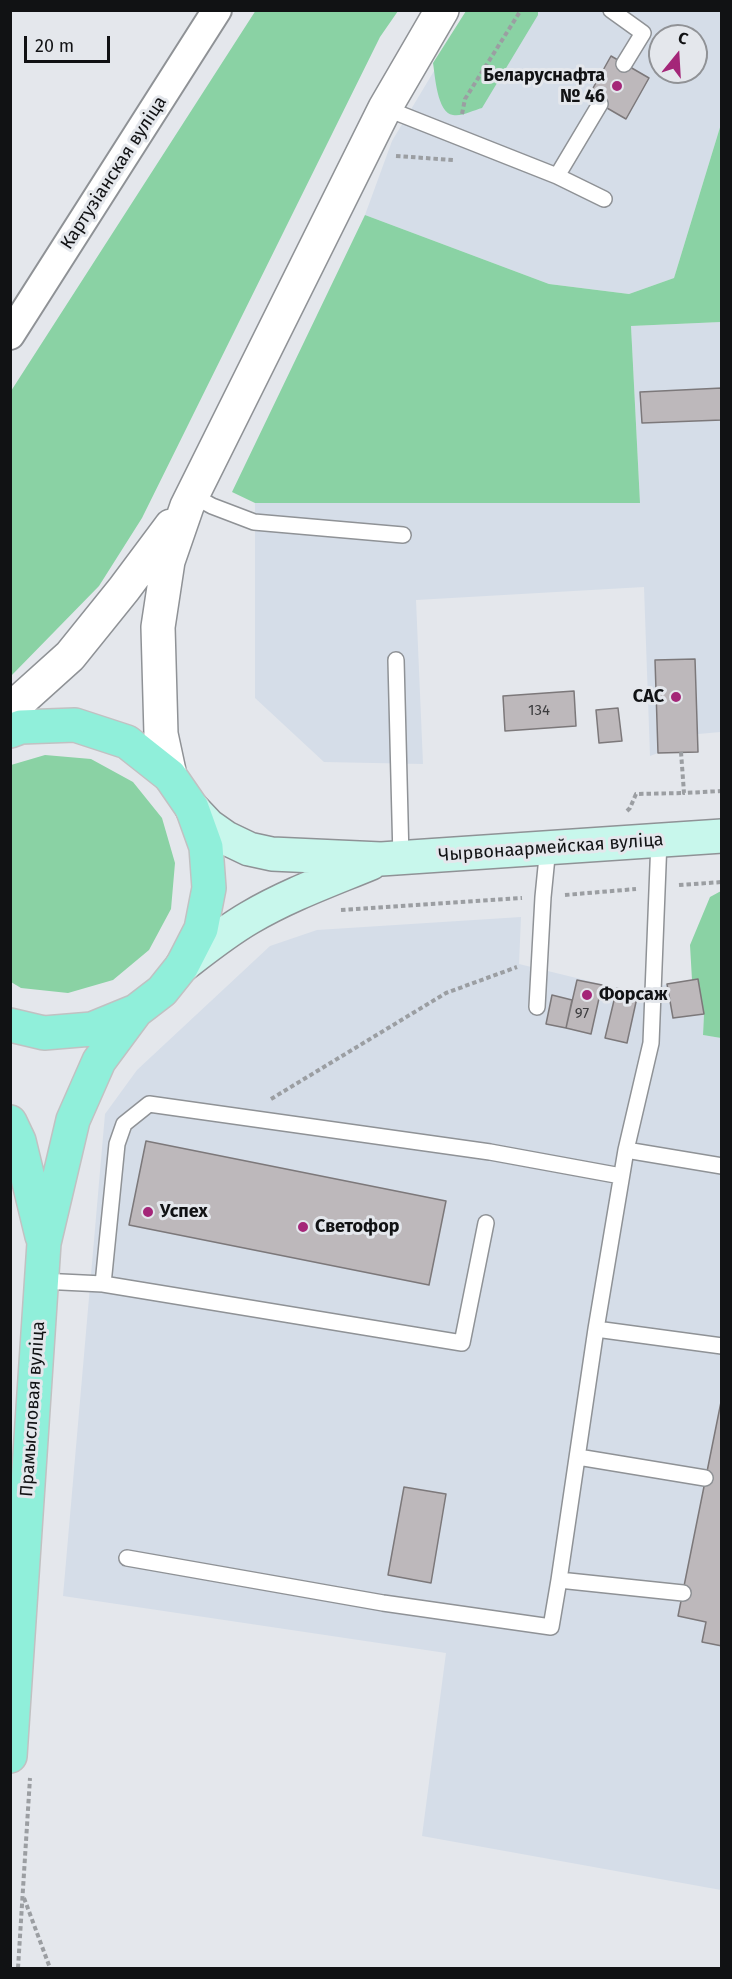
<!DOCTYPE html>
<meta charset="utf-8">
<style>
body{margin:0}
#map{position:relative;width:732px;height:1979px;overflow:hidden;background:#e4e7ec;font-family:"Fira Sans",sans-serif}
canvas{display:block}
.frame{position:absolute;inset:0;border:12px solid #111214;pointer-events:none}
.north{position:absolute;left:648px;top:24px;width:60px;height:60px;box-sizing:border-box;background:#e4e7ec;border:2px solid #909296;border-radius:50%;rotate:18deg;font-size:16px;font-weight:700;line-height:24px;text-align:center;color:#111214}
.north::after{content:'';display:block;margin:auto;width:21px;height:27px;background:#a42678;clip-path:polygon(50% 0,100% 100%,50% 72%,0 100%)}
.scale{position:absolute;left:24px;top:36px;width:86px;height:27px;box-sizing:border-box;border:3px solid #111214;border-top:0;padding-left:8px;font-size:18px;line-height:21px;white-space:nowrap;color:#111214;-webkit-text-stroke:4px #e4e7ec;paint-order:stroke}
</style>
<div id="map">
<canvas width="732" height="1979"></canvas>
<div class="frame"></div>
<div class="north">С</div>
<div class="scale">20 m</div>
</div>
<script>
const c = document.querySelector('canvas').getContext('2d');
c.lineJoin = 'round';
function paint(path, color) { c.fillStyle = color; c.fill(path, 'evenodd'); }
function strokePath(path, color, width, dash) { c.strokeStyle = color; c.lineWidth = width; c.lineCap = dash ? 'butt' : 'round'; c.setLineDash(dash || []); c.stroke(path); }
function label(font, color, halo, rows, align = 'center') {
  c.font = font + ' "Fira Sans",sans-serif'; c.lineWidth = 6; c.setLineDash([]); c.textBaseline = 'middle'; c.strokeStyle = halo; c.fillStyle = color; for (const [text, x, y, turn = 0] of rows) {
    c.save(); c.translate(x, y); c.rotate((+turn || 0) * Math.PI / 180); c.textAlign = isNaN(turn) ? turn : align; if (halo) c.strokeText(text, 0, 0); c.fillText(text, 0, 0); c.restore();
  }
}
paint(new Path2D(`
 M470 11H721V124L674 278 629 294 549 284 365 215 392 141ZM660 36H696V72H660Z
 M721 322V732L698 734V752L658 753 650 756 644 587 416 600 423 764 324 762 255 698V503H640L631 326Z
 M521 917 519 964 638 993 667 984 673 1018 704 1014 703 1035 722 1038 721 1890 422 1836 446 1653 63 1596 105 1114 137 1070 270 946 317 930Z`), '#d5dde8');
paint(new Path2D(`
 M256 10 398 11 380 37 142 518 99 586 11 676V391Z
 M466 11H538V15L482 108C474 110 461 117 453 115 437 113 435 75 433 63Z
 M721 124V322L631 326 640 503H255L232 492 365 215 549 284 629 294 674 278Z
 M45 755 91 759 133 782 162 818 175 863 171 909 149 950 113 980 68 993 21 988 11 982V765Z
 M721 891V1038L703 1035 704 1014 692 980 690 945 710 897Z`), '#8ad2a4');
const building = new Path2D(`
 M611 56 649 78 626 119 588 97Z
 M722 388V420L642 423 640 392Z
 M695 659 698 752 658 753 655 660Z
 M574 691 576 726 505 731 503 696Z
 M618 708 622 741 599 743 596 710Z
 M698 979 704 1014 673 1018 667 984Z
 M577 980 602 985 591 1034 566 1028Z
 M617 988 638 993 627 1043 605 1038Z
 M552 995 572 1000 566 1028 546 1024Z
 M146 1141 446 1201 429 1285 129 1225Z
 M722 1397V1646L702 1642 706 1622 678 1616Z
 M404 1487 446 1494 431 1583 388 1575Z`);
paint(building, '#bdb8bb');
strokePath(building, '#7c787a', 1.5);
const service = new Path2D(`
 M611 10 643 33 624 64
 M385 108 557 176 600 104
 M557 176 604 199
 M192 495 212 506 254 522 403 535
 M396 660 401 858
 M659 840 651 1043 626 1150 596 1329 559 1580 683 1593
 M537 1007 543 897 548 847
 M626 1150 722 1166
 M41 1281 103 1284 462 1343 486 1223
 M103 1284 117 1144 124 1124 149 1104 490 1152 621 1176
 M596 1329 722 1346
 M578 1457 705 1478
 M127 1558 383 1603 551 1627 559 1580`);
const minor = new Path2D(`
 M10 335 217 10`);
const tertiary = new Path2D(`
 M10 710 70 656 124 589 171 526
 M170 776 161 734 158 627 168 561 187 506 385 108 442 10`);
const secondary = new Path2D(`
 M192 808 209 826 226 838 249 849 272 854 381 859 722 836
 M182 966C204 949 225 932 249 918 288 895 330 880 371 863`);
const primary = new Path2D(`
 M10 731 21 727 75 725 127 742 170 776 192 808 206 847 209 888 201 929 182 966 162 991 136 1011 92 1029 44 1033 10 1025
 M10 1122 19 1141 42 1236
 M10 1756 44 1243 73 1120 99 1061 136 1011`);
strokePath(service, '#8f9296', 18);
strokePath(minor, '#8f9296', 32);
strokePath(tertiary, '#8f9296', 36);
strokePath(secondary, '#8f9296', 36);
strokePath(primary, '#c1c1c2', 36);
strokePath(new Path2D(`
 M462 114 465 99 521 10
 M396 156 453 160
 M681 752 684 793 722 791
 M627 811 630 808 636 794 684 793
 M679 885 722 882
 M565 895 636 889
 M341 910 522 898
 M271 1099 446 993 517 967
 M24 1898 50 1968
 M18 1968 30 1778`), '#9b9ea2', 4, [4.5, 3]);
strokePath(service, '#fff', 15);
strokePath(minor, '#fff', 28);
strokePath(tertiary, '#fff', 33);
strokePath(secondary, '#c8f7ec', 33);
strokePath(primary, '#90efda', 33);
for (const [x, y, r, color] of [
 [617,86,6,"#a42678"],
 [676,697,6,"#a42678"],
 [587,995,6,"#a42678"],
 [148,1212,6,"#a42678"],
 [303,1227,6,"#a42678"]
]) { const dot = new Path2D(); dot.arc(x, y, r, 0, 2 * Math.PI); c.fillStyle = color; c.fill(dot); strokePath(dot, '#e4e7ec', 2); }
label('15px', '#3c3c3e', null, [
 ["134",539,711],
 ["97",582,1014]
]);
label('bold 18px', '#111214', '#e4e7ec', [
 ["Беларуснафта",605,76,"right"],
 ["№ 46",605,97,"right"],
 ["САС",664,697,"right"],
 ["Форсаж",599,995],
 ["Успех",160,1212],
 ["Светофор",315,1227]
], 'left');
label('18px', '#111214', '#e4e7ec', [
 ["Картузіанская вуліца",114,173,-57],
 ["Чырвонаармейская вуліца",551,848,-4],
 ["Прамысловая вуліца",33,1409,-86]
]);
</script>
